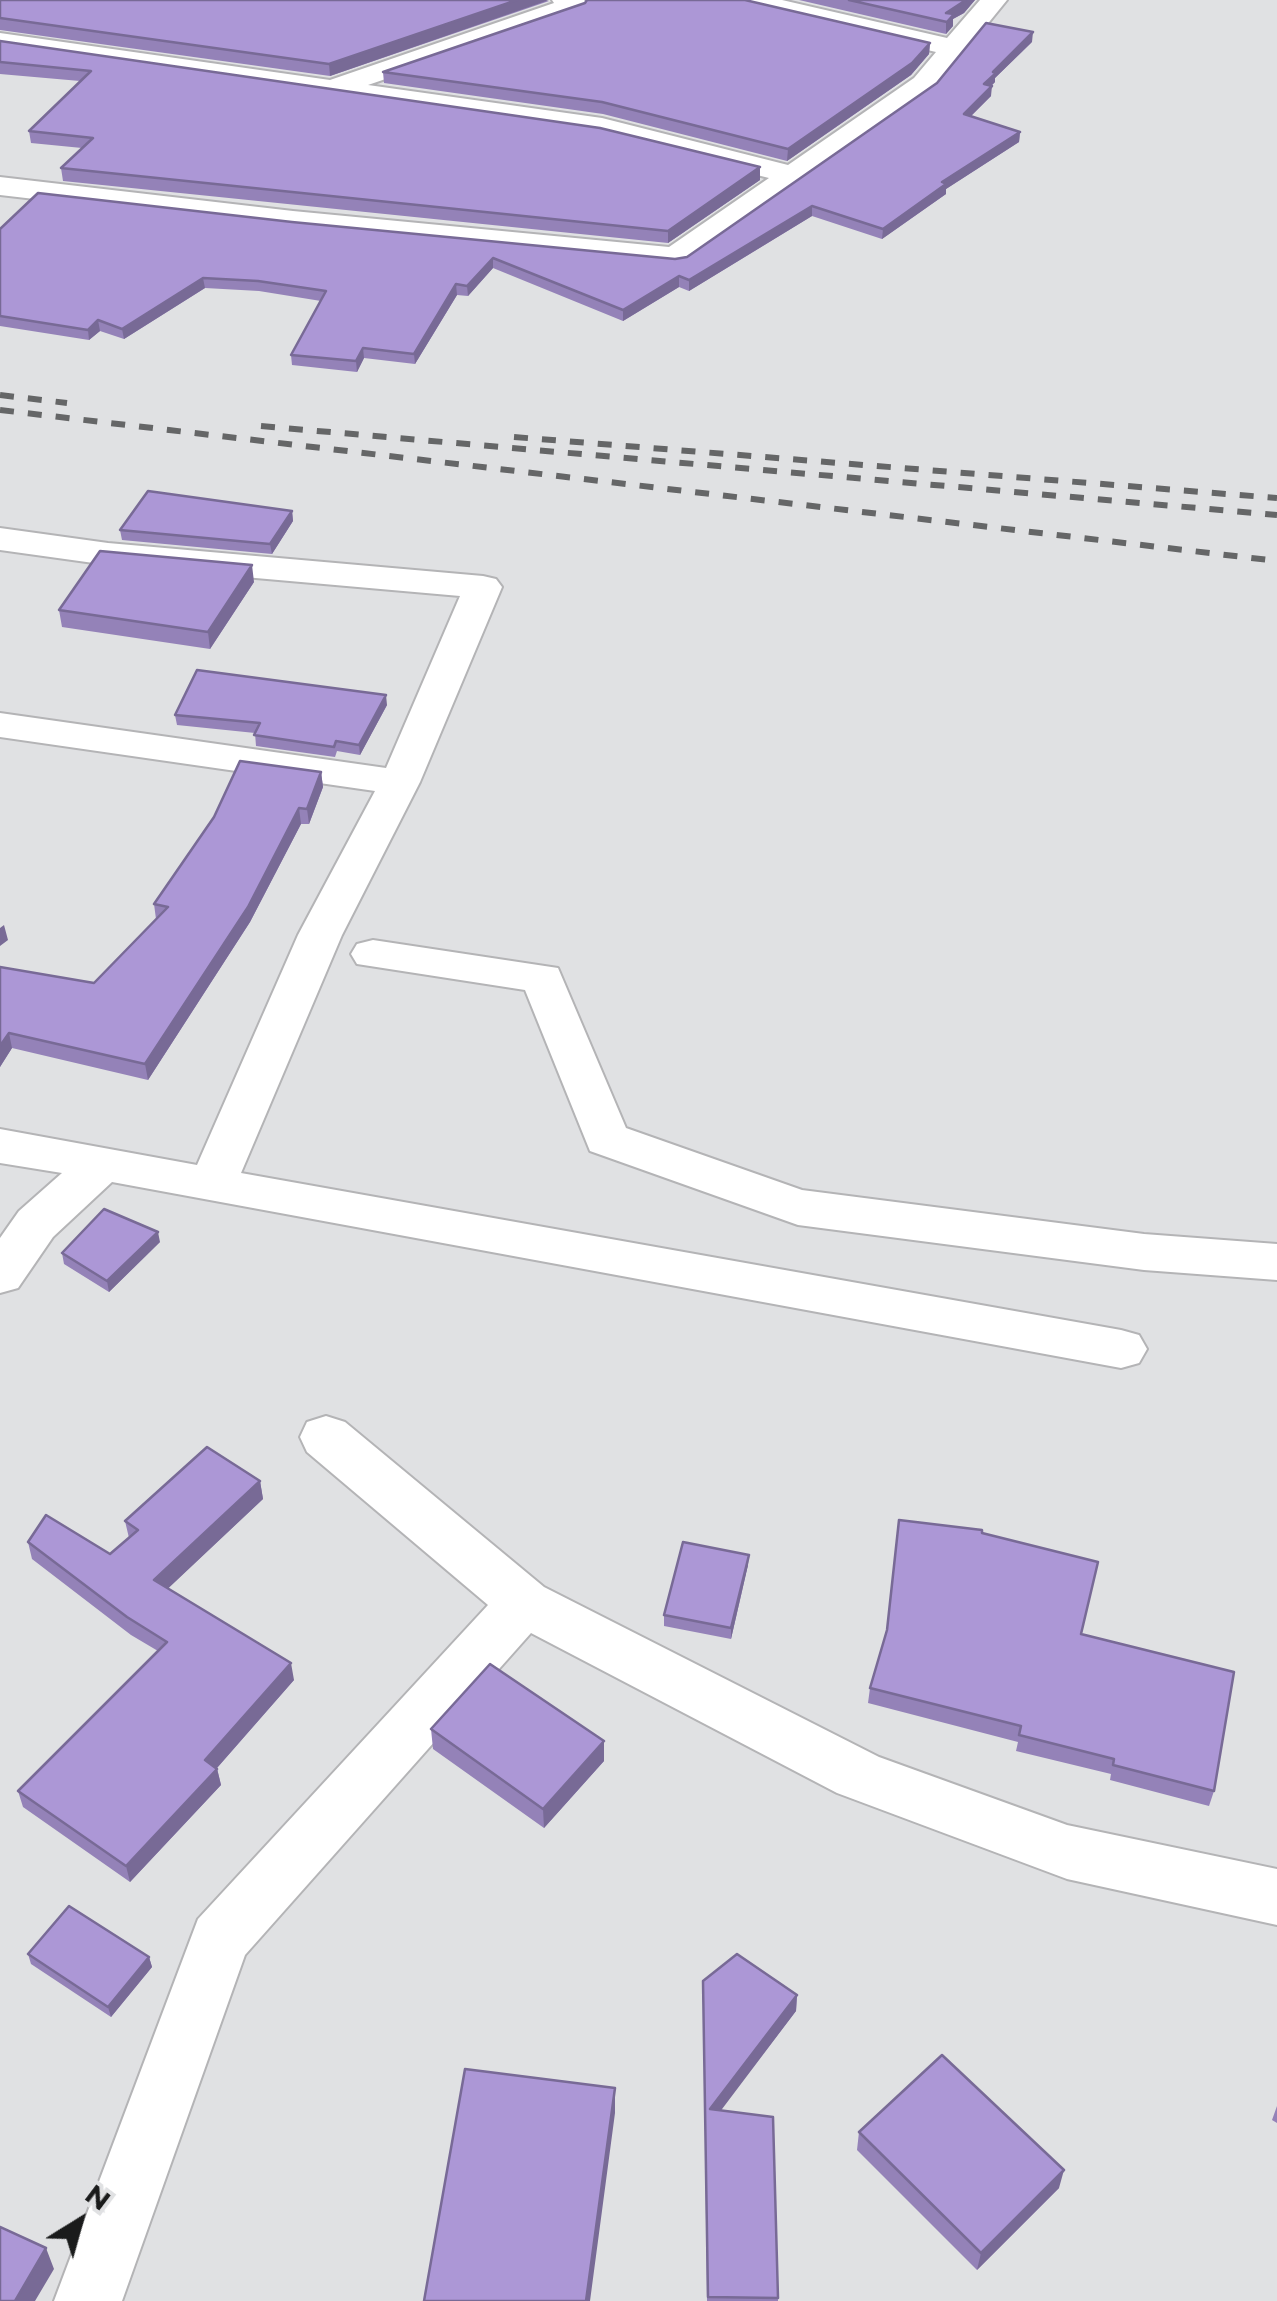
<!DOCTYPE html>
<style>
body{margin:0}
#map{position:relative;width:1277px;height:2301px;overflow:hidden;background:#e0e1e3;font-family:Montserrat,sans-serif}
canvas{display:block}
.north{position:absolute;left:30px;top:2171px;width:100px;height:100px;-webkit-text-stroke:8px #e0e1e3;paint-order:stroke;rotate:37deg;font-size:28px;font-weight:700;line-height:40px;text-align:center;color:#1a1b1b}
.north::after{content:'';display:block;margin:auto;width:35px;height:45px;background:#1a1b1b;clip-path:polygon(50% 0,100% 100%,50% 72%,0 100%)}
</style>
<div id="map">
<canvas width="1277" height="2301"></canvas>
<div class="north">N</div>
</div>
<script>
const c = document.querySelector('canvas').getContext('2d');
c.lineJoin = 'round';
function strokePath(path, color, width, dash) { c.strokeStyle = color; c.lineWidth = width; c.lineCap = dash ? 'butt' : 'round'; c.setLineDash(dash || []); c.stroke(path); }
function paint(path, color) { c.fillStyle = color; c.fill(path, 'evenodd'); }
const street = new Path2D(`
 M552 0H584L588 5 584 11 368 85 602 118 788 165 914 78 936 52 737 6 734 0H782L947 38 980 0H1007L934 90 686 264 675 266 293 229 0 195V177L293 211 669 247 769 178 601 136 0 49V33L330 80 554 3Z
 M0 528 108 543 483 576 496 579 502 587 420 782 342 935 241 1173 1121 1330 1139 1335 1147 1349 1139 1363 1121 1368 112 1182 53 1237 18 1288 0 1293V1238L19 1211 62 1173 0 1163V1129L197 1165 298 935 375 791 0 737V713L386 768 460 596 108 565 0 550Z
 M373 940 558 968 626 1128 802 1190 1144 1234 1277 1244V1280L1144 1270 798 1225 590 1151 525 990 357 964 351 954 357 944Z
 M326 1416 345 1422 544 1587 879 1757 1067 1825 1277 1869V1925L1067 1879 837 1793 531 1633 245 1955 122 2301H54L198 1919 488 1605 307 1452 300 1437 307 1422Z`);
strokePath(street, '#b4b4b6', 4);
paint(street, '#fff');
strokePath(new Path2D(`
 M0 395 67 403
 M0 410 1277 561
 M261 426 1277 515
 M514 437 1277 498`), '#656667', 6, [14, 14]);
paint(new Path2D(`
 M0 0 549 1 330 76 0 30Z
 M799 0H975L964 13 953 19V26L946 34Z
 M585 3 930 43 929 54 911 75 787 161 603 114 384 83 383 72Z
 M0 41 760 180 668 243 63 181 61 168 82 148 31 143 29 131 80 81 0 74Z
 M1032 42 995 78V82L991 86V96L971 116 1020 132 1019 142 946 189V194L882 239 812 216 689 291 679 287 623 321 493 268 468 296 457 295 415 364 364 358 357 372 292 365 291 355 321 301 259 291 205 288 124 339 100 331 89 340 0 326V229L292 222 675 259 687 257Z
 M292 511 293 521 272 554 122 540 120 530Z
 M254 582 210 649 62 627 59 610Z
 M387 705 360 755 337 751 335 757 256 746 255 733 177 725 175 715Z
 M321 772 323 787 309 824H301L250 922 148 1080 12 1048 0 1067V967L94 983 156 919 154 904Z
 M160 1242 109 1292 64 1264 62 1253Z
 M260 1481 263 1499 168 1588 294 1680 217 1768 221 1785 130 1882 23 1807 18 1791 158 1651 131 1635 32 1559 28 1542 110 1554 129 1538 125 1521Z
 M982 1533 1081 1634 1214 1791 1209 1806 1110 1780 1111 1774 1016 1751 1018 1742 868 1703 870 1688Z
 M748 1565 731 1639 664 1626V1615Z
 M431 1729 604 1741V1761L544 1828 433 1749Z
 M28 1954 149 1957 152 1967 111 2017 31 1964Z
 M703 1981 797 1995 796 2011 720 2110 773 2117 778 2301H707Z
 M1277 2106V2123L1272 2120Z
 M859 2132 1059 2188 977 2270 857 2150Z`), '#9482b8');
paint(new Path2D(`
 M517 0H549L330 76 329 64Z
 M966 0H975L964 13 953 19V26L946 34V13Z
 M1033 32 1032 42 995 78V82L983 94 984 84 993 72Z
 M930 43 929 54 911 75 787 161 788 149Z
 M992 86 991 96 963 124 964 114Z
 M1020 132 1019 142 946 189V194L882 239 883 229 942 182Z
 M760 167V180L668 243V231Z
 M812 206V216L689 291V280Z
 M493 258V268L468 296 467 286Z
 M679 276V287L623 321V310Z
 M203 278 205 288 124 339 122 329Z
 M456 284 457 295 415 364 414 354Z
 M98 320 100 331 89 340 88 330Z
 M363 348 364 358 357 372 356 361Z
 M292 511 293 521 272 554 270 544Z
 M252 565 254 582 210 649 208 632Z
 M386 695 387 705 360 755 359 745Z
 M321 772 323 787 309 824 307 809Z
 M299 808 301 824 250 922 148 1080 145 1064Z
 M4 925 8 940 0 946V928Z
 M9 1033 12 1048 0 1067V1046Z
 M158 1232 160 1242 109 1292 107 1281Z
 M260 1481 263 1499 158 1598 154 1580Z
 M749 1555 748 1565 731 1639V1628Z
 M291 1663 294 1680 209 1777 205 1760Z
 M604 1741V1761L544 1828 543 1809Z
 M217 1769 221 1785 130 1882 126 1866Z
 M149 1957 152 1967 111 2017 108 2007Z
 M797 1995 796 2011 710 2125V2109Z
 M615 2088V2113L590 2301H586Z
 M1064 2170 1059 2188 977 2270 981 2253Z
 M46 2248 54 2269 35 2301H15Z`), '#786a96');
const building = new Path2D(`
 M0 0H517L329 64 0 18Z
 M587 0H745L930 43 912 63 788 149 602 102 383 72 585 3Z
 M849 0H966L946 13 954 14 947 22Z
 M986 23 1033 32 993 72 996 73 984 84 992 86 964 114 1020 132 942 182 946 184 883 229 812 206 689 280 679 276 623 310 493 258 467 286 456 284 414 354 363 348 356 361 291 355 326 291 258 281 203 278 122 329 98 320 88 330 0 316V229L38 193 292 222 675 259 687 257 937 83Z
 M0 41 600 128 760 167 668 231 61 168 93 138 29 131 91 71 0 62Z
 M148 491 292 511 270 544 120 530Z
 M100 551 252 565 208 632 59 610Z
 M197 670 386 695 359 745 336 741 334 747 254 735 260 723 175 715Z
 M240 761 321 772 307 809 299 808 248 907 145 1064 9 1033 0 1046V967L94 983 168 907 154 904 214 817Z
 M104 1209 158 1232 107 1281 62 1253Z
 M207 1447 260 1481 154 1580 291 1663 205 1760 217 1769 126 1866 18 1791 167 1642 127 1617 28 1542 46 1515 110 1554 138 1530 125 1521Z
 M899 1520 982 1530V1533L1098 1562 1081 1634 1234 1672 1214 1791 1113 1765 1114 1759 1019 1735 1021 1726 870 1688 887 1630Z
 M683 1542 749 1555 731 1628 664 1615Z
 M490 1664 604 1741 543 1809 431 1729Z
 M69 1906 149 1957 108 2007 28 1954Z
 M737 1954 797 1995 710 2109 773 2117 778 2298 708 2297 703 1981Z
 M942 2055 1064 2170 981 2253 859 2132Z
 M465 2069 615 2088 586 2301H424Z
 M0 2227 46 2248 15 2301H0Z`);
paint(building, '#ac97d6');
strokePath(building, '#786a96', 2.5);
</script>
